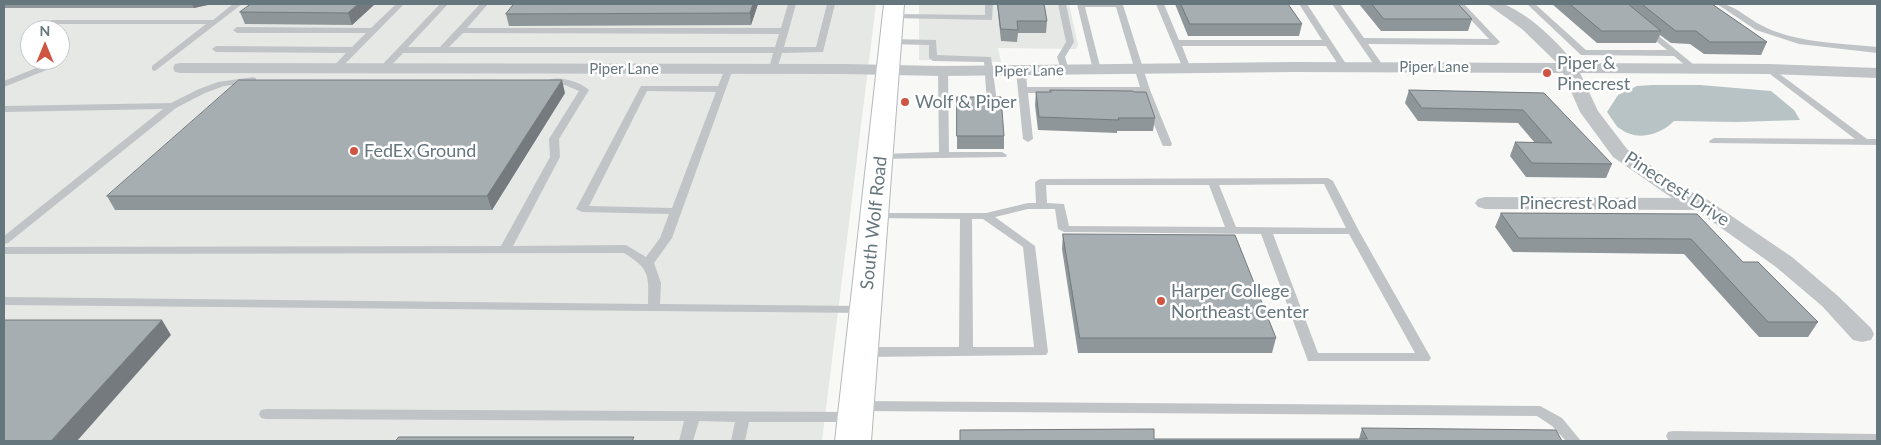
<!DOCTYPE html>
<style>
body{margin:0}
#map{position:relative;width:1881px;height:445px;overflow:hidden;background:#f8f8f6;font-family:Lato,sans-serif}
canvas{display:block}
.frame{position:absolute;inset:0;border:5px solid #66767d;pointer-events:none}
.north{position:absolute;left:20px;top:20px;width:50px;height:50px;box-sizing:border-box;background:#fff;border:1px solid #c2c8cb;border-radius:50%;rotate:0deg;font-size:14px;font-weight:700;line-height:20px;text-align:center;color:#66767d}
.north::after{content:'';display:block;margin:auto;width:18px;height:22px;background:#ce5541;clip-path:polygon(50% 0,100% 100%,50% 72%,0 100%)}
</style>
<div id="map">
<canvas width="1881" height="445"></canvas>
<div class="frame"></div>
<div class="north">N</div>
</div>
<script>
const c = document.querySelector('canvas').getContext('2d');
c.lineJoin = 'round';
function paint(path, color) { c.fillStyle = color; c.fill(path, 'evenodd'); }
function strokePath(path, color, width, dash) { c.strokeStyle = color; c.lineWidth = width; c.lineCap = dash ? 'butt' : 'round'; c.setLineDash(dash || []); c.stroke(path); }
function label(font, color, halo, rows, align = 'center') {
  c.font = font + ' Lato,sans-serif'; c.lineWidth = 5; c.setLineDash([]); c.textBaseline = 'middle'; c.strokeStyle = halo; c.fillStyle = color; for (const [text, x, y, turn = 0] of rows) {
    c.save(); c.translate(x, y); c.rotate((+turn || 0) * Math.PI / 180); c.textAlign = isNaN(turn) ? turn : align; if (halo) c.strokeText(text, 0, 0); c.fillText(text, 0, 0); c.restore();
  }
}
paint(new Path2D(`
 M4 4H876L822 441H4ZM30 30H60V60H30Z
 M919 4H1069L1078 45 1076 49 998 48 1001 62 919 60Z`), '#e6e8e6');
paint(new Path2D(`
 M1652 85H1700L1771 91 1794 110 1800 120 1737 122 1674 121C1660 135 1637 142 1619 128 1615 125 1611 117 1607 112L1618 95 1637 86Z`), '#b7c3c5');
const secondary = new Path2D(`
 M884 4H904L871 441H835Z`);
strokePath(secondary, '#b3b8bb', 2);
paint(new Path2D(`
 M233 4H242L155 71 152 70V66L206 24H52L48 22 52 20H213Z
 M396 4H404L339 70 336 71 332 68 346 53 216 52 212 49 216 46 352 47 366 33H237L233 30 237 27 371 28Z
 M440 4H448L408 47H440L480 4H488L467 28H781L788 4H796L784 47H816L827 4H835L823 52 782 53 777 69 773 72 769 69 773 53H403L387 70H381V66ZM463 33 779 34 775 47H449Z
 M985 4H993L992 20 893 18 889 16 893 14 985 15Z
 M1058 4H1066L1074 42 1065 57 1069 70 1065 73 1061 70 1057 57 1066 42Z
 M1077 4 1123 5 1150 90 1172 144 1171 146H1163L1162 144 1141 93H1028L1033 139 1028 142 1023 139 1016 71 1018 69H1024L1026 71 1027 87H1140L1116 7H1085L1101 70 1097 73 1093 70Z
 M1156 4H1164L1179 40H1322L1299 4H1307L1348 67 1344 70 1341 69 1326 46H1182L1191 69 1187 72 1184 71Z
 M1332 4H1340L1364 38 1489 39 1456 4H1464L1500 42 1496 45 1368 44 1384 67 1380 70 1377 69Z
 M1527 4H1535L1586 50H1667L1645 32V28L1648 27 1699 69 1695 72 1692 71 1674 56 1581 55Z
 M1717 4C1733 3 1747 18 1761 25 1794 43 1840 43 1877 47V53L1799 44 1756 30Z
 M891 39 936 40 937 55 991 57 997 102 992 105 987 102 984 62 933 61 929 58V45L888 44 887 42Z
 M46 64 50 67 49 69 4 87V81Z
 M729 66 733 69 672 238 654 263 661 283 660 304 864 306 868 307 870 310 868 313 4 305V297L648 304C649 273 649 269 624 253L4 254V247L501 246 550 157 549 139 579 91 565 85H549L544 82C556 74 579 81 589 90L559 139 560 157 513 246 626 245 646 257 660 238 669 214 582 212 576 209 641 86H718L725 69ZM647 91 716 92 672 208 589 206Z
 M1769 66 1867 139H1877V145L1710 143 1709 141 1714 138 1855 139 1766 71V67Z
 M943 68 948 71 949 152H1002L1007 155 1006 157 877 159 876 157 877 155 881 154 939 152 938 71Z
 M253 77 256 78V82L224 86 205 93 176 108 8 243 4 244V236L163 109 4 112V106L171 103 199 89 218 82Z
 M1328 178 1333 181 1359 231 1431 358 1429 361H1308L1261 234 1064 232 1058 229 1055 209H1028L995 217 1035 246 1048 352 1046 355 864 357 859 355 857 352 859 349 864 347H959L960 219 875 218 871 217 869 215 871 213H986L1028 203H1036L1035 182 1040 179ZM1324 184 1346 228 1236 227 1219 185ZM1046 185H1209L1225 227 1069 226 1064 204 1047 203ZM972 219H983L1023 247 1034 347H973ZM1273 234H1349L1415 353H1318Z
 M860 401 1540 406 1562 418 1581 441H1566L1552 426 1537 416 860 411 855 410 853 406 855 402Z
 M266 409 853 412 858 413 860 417 858 421 853 422H749L745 441H731L735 422 699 421 693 441H679L684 421 266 419 261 418 259 414 261 410Z
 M1673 431 1877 434V441H1672L1668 440 1666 436 1668 432Z`), '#c0c4c7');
paint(new Path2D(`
 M1487 4C1493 4 1501 2 1506 5 1532 17 1557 41 1574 63L1769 64 1877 68V78L1769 74 1580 73 1598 111 1627 149 1683 188 1708 200 1792 257 1838 296 1871 328 1874 334 1871 340 1862 342 1853 340 1822 306 1776 267 1696 210 1485 209 1478 207 1475 203 1478 199 1485 197 1672 198 1613 157 1580 112 1563 73 1293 72 943 76 842 74 181 73 175 72 173 68 175 64 181 63 842 64 943 66 1293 62 1557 63 1522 29Z`), '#c0c4c7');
paint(secondary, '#fff');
paint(new Path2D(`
 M4 4H212L194 8H4Z
 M375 4 352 25 245 24 240 12Z
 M514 4H758L751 25 509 26 506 14Z
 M997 4H1044L1047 21 1046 33H1018L1017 42 1001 41Z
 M1175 4H1288L1302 24 1299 36H1188Z
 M1359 4H1458L1472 19 1468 31H1381Z
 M1552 4H1712L1767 42 1761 55 1704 54 1690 44 1671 43 1660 35 1656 43H1597Z
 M1050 90 1134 92 1155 118 1153 131H1117V133L1038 130 1035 105 1036 92H1050Z
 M1409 90 1544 93 1612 164 1606 178 1526 177 1510 156 1515 142 1535 143 1518 123 1418 121 1405 103Z
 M565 93 492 210H115L107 196Z
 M957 97 1004 136V149H957Z
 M1501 213 1697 214 1743 262 1818 322 1808 337H1759L1684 254 1513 252 1495 227Z
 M1063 234 1276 338 1272 353H1078L1062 249Z
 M1362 428 1562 441 1154 439H1359Z`), '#8f9699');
paint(new Path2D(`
 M192 4H212L194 8Z
 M358 4H375L352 25 348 13Z
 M753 4H758L751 25 750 13Z
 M562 80 565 93 492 210 487 196Z
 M162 320 171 335 77 441H51Z`), '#747a7d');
const building = new Path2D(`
 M251 4H358L348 13 240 12Z
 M514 4H753L750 13 506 14Z
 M998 4H1044L1047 21H1017L1018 30 1001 29Z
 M1181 4H1288L1302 24H1190Z
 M1372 4H1458L1472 19H1384Z
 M1570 4H1628L1661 31H1602Z
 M1642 4H1712L1767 42H1710L1696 31H1676Z
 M239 80H562L487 196H107Z
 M1050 90 1133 91 1134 92H1146L1155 118H1118L1119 120 1039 117 1036 92H1051Z
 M1409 90 1544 93 1612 164 1532 163 1515 142 1552 143 1523 110 1422 108Z
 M957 97H1001L1004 136H957Z
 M1501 213 1697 214 1743 262H1758L1818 322H1768L1691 239 1519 238Z
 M1063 234 1235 235 1276 338H1080Z
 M4 320H162L51 441H4Z
 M1362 428 1556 430 1562 441H960V430L1154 429V439H1367Z
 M399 437H634L632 441H396Z`);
paint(building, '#a6aeb2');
strokePath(building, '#747a7d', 1);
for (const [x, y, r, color] of [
 [1547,73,5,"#ce5541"],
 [905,102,5,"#ce5541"],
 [354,151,5,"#ce5541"],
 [1161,301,5,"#ce5541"]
]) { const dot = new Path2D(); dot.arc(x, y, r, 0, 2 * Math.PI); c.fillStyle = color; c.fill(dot); strokePath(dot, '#fff', 2); }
label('15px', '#66767d', '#fff', [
 ["Piper Lane",1434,67],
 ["Piper Lane",624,69],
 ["Piper Lane",1029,71,-1]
]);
label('18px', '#66767d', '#fff', [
 ["Piper &",1557,63],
 ["Pinecrest",1557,84],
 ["Wolf & Piper",915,102],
 ["FedEx Ground",364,151],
 ["Harper College",1171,291],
 ["Northeast Center",1171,312]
], 'left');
label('18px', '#66767d', '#fff', [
 ["Pinecrest Drive",1677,189,33],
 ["Pinecrest Road",1578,203],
 ["South Wolf Road",874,223,-84]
]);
</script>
